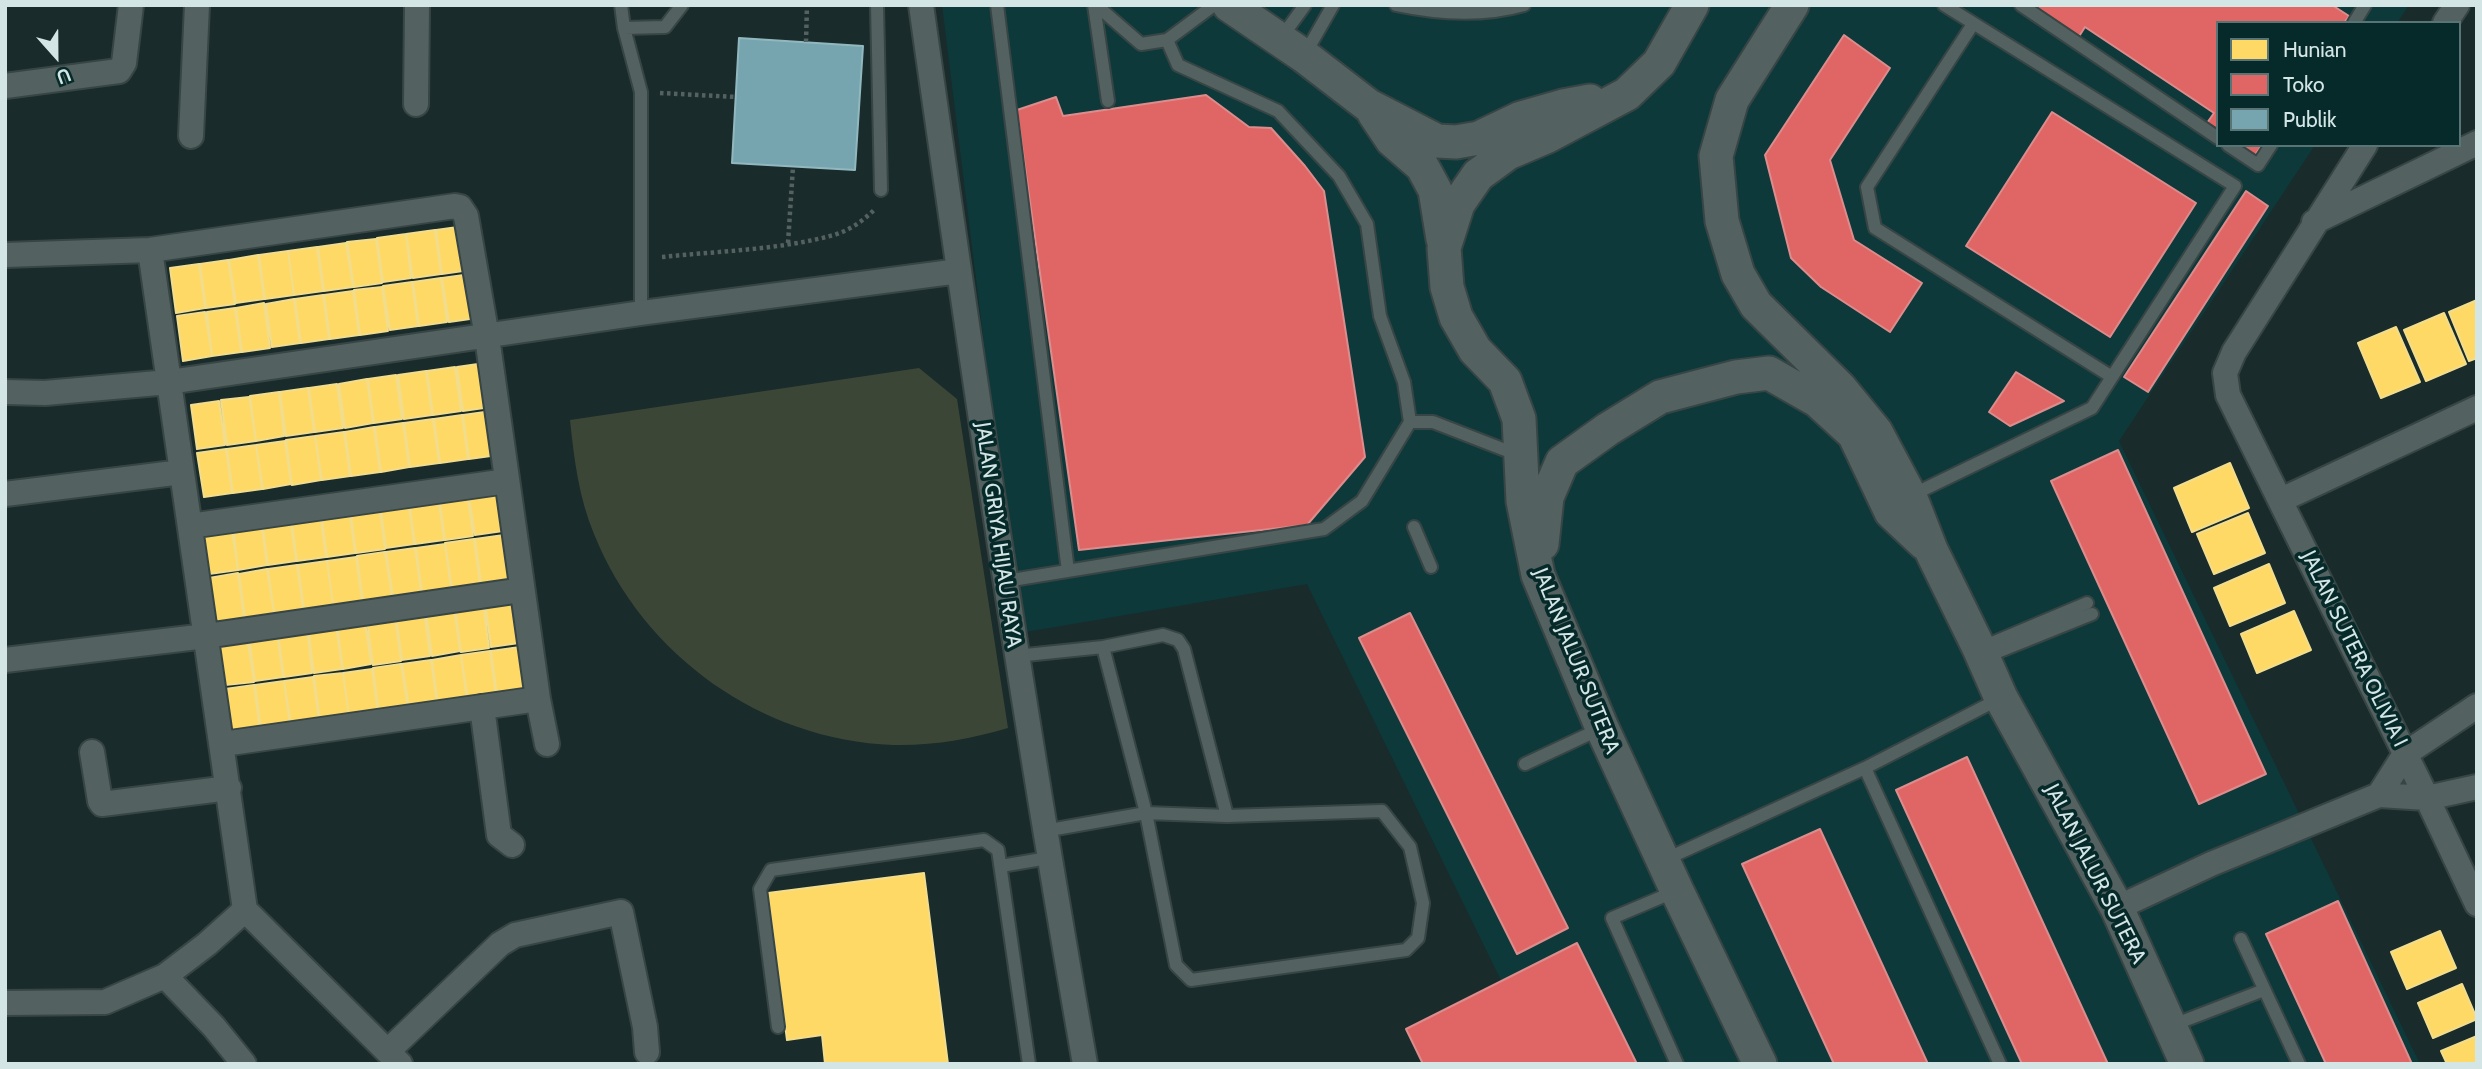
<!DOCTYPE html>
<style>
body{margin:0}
#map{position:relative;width:2482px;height:1069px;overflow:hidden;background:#192b2b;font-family:Cabin,sans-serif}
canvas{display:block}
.frame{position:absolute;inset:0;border:7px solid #d3e5e5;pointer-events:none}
.legend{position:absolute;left:2216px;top:21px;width:245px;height:126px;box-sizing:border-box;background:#062929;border:2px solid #587474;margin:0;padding:9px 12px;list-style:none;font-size:21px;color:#d3e5e5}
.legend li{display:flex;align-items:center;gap:14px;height:35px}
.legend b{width:35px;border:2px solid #587474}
.north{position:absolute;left:21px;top:21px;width:70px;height:70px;-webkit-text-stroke:5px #062929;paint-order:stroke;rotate:159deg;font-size:19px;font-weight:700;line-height:28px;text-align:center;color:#d3e5e5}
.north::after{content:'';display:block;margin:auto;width:24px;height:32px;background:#d3e5e5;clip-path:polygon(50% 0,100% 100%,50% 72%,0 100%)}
</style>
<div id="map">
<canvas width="2482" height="1069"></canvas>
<div class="frame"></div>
<ul class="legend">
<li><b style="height:19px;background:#ffd966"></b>Hunian</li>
<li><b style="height:19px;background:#e06666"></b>Toko</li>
<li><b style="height:19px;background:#76a5af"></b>Publik</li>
</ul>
<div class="north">U</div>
</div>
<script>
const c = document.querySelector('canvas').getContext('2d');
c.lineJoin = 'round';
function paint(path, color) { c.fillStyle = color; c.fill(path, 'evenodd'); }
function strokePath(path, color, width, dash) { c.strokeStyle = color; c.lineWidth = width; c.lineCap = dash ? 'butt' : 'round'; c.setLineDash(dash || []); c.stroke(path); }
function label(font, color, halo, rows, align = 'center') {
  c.font = font + ' Cabin,sans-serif'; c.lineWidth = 7; c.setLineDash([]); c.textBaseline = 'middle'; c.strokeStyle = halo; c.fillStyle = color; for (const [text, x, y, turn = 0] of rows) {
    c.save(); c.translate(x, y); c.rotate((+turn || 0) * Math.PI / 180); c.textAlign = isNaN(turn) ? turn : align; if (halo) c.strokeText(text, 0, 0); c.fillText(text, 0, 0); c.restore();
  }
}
paint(new Path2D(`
 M942 5H2409L2397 23H2218V145H2315L2119 441 2420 1064H1542L1307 584 1020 633Z`), '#0e393a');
paint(new Path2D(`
 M919 368 957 399 1008 728C970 739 933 746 893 745 762 740 643 656 594 534 579 498 574 459 570 420Z`), '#3b4637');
const homes = new Path2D(`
 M465 226 470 270 442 274 436 230Z
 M435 230 441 274 413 278 406 234Z
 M406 234 411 278 383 282 377 238Z
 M376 239 382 283 354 287 347 242Z
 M346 243 353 287 324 291 318 247Z
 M317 247 323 291 294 295 288 251Z
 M288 251 294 295 265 299 259 255Z
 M258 255 264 299 236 303 229 260Z
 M228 260 235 304 206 308 200 264Z
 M199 264 205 308 176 313 170 268Z
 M471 274 477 318 449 322 442 278Z
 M441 278 447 322 419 326 413 282Z
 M412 282 418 326 390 330 383 286Z
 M382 287 388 331 360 335 354 290Z
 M353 291 359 335 330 339 324 295Z
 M323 295 329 339 301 343 295 299Z
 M294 299 300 343 272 347 266 304Z
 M2477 300V358L2469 361 2449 312Z
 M264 303 270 348 242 352 236 308Z
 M235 308 241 352 212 356 207 312Z
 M205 312 212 356 183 361 177 316Z
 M2444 313 2466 364 2426 381 2404 330Z
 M2396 327 2420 382 2381 398 2358 343Z
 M485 363 491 407 463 411 457 367Z
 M455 367 461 411 433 415 427 371Z
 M426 371 432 415 404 419 398 375Z
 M396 375 402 419 374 423 368 379Z
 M367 379 373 423 345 428 339 384Z
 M337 384 343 428 315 432 309 388Z
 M308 388 314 432 286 436 280 392Z
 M279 392 284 436 256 441 250 396Z
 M249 397 256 441 227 445 221 400Z
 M219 401 225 445 197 449 191 405Z
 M492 411 498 455 469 459 463 415Z
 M462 415 468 459 440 463 434 419Z
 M433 419 439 463 410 467 404 423Z
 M403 423 409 467 381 472 375 427Z
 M374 427 380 472 351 476 345 432Z
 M344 432 350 476 322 480 315 436Z
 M315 436 321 480 292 485 286 440Z
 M285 441 291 484 263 489 256 445Z
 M256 445 262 489 233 493 227 449Z
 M226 449 232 493 204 497 197 453Z
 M2230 463 2249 508 2192 532 2174 488Z
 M497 487 503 531 475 535 468 491Z
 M467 491 473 536 445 540 439 495Z
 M438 496 444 540 415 544 409 500Z
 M408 500 414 544 386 548 380 504Z
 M379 504 385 549 356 553 350 508Z
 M349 509 355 553 327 557 321 513Z
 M320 513 326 557 297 561 291 517Z
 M2248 513 2265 553 2214 574 2197 534Z
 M290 517 296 561 268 565 262 521Z
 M261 521 267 565 238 570 233 525Z
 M231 525 238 570 209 574 203 530Z
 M504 535 510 579 481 583 475 539Z
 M474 539 480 584 452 588 445 543Z
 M445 544 451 588 422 592 416 548Z
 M415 548 421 592 393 596 386 552Z
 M385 552 392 597 363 601 357 556Z
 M356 557 362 601 333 605 327 561Z
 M327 561 333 605 304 609 298 565Z
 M2269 564 2285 603 2230 626 2214 588Z
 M297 565 303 609 274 613 268 569Z
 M267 569 274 613 245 618 239 574Z
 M238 573 244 618 215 622 209 578Z
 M513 599 519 643 491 647 485 603Z
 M483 603 489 648 461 652 455 607Z
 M454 607 460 651 432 656 426 612Z
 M424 611 430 656 402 660 396 616Z
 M2294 611 2311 650 2257 673 2241 634Z
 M395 616 401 661 373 665 367 620Z
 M365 621 371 664 343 669 337 625Z
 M336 624 342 669 314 673 308 628Z
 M307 629 312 673 284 677 278 633Z
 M277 633 283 677 255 681 249 637Z
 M247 637 254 682 225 685 219 641Z
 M520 647 526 691 497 695 491 651Z
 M490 651 496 696 468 700 461 655Z
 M461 655 467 700 438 704 432 660Z
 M431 660 437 704 409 708 402 664Z
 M401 664 408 708 379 713 373 668Z
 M372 669 378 713 349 717 343 673Z
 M343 673 349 717 320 721 314 676Z
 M313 677 319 721 291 725 284 681Z
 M284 681 290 725 261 729 255 685Z
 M254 685 260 730 231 734 225 689Z
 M924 873 948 1064H825L822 1035 787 1040 768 893Z
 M2440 931 2456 968 2407 989 2391 952Z
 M2462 984 2477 1019 2433 1038 2418 1003Z
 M2477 1036V1064H2447L2441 1051Z`);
paint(homes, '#ffd966');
strokePath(homes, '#f2dd8c', 2);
const shops = new Path2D(`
 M2028 5H2332L2349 16 2344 23H2218V130L2207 123 2214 113 2085 27 2078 38Z
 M1844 35 1890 68 1830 160 1854 240 1922 283 1890 332 1821 287 1791 258 1765 155Z
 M1206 95 1249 127 1271 128 1305 166 1324 191 1365 457 1307 525 1079 550 1017 110 1056 97 1063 116Z
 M2052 112 2196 203 2110 337 1966 246Z
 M2240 145H2262L2255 155Z
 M2246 191 2268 206 2148 392 2124 377Z
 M2016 372 2064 401 2010 426 1989 412Z
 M2118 450 2266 774 2199 804 2051 481Z
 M1410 613 1568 928 1517 954 1359 638Z
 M1967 757 2108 1064H2022L1896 790Z
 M1820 829 1928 1064H1834L1742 864Z
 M2338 901 2412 1064H2326L2266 934Z
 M1577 943 1637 1064H1423L1406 1029Z`);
paint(shops, '#e06666');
strokePath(shops, '#dc8c8c', 2);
const public = new Path2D(`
 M739 38 863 46 855 170 732 163Z`);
paint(public, '#76a5af');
strokePath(public, '#92b8bf', 2);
const lane = new Path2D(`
 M621 5 624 28 641 92V313
 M877 5 881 190
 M997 5 1068 571
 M1094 5 1108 101
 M1096 5 1141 44 1167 40 1214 5
 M1396 5C1438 14 1482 17 1524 5
 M1944 5 2235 186 2112 377 1875 228 1867 187 1973 24
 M2021 5 2218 138
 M2354 23 2365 5
 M624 28 665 27 682 5
 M1281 38 1305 5
 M1305 54 1333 5
 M2228 145 2258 165 2271 145
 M1410 422H1433L1518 455
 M1912 495 2092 408 2112 377
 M1414 527 1431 567
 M1006 581 1324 529 1362 501 1410 422 1404 382 1380 316 1367 224 1339 176 1278 111 1178 65 1167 40
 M1980 648 2087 603
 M1016 656 1103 647 1163 635 1178 640 1184 649 1227 816
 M1985 657 2092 614
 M1525 764 1602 728
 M1865 768 2000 1064
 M1044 831 1146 813 1176 965 1191 980 1406 950 1418 938 1423 903 1410 847 1382 811 1227 816 1146 813 1103 647
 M1664 860 1865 768 2001 698
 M1001 866 1048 858
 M1676 891 1612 918 1677 1064
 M2241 939 2299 1064
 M2173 1025 2264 990
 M778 1027 760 889 771 870 984 840 998 850 1029 1064`);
const street = new Path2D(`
 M921 5C971 359 1023 712 1085 1064
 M2445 23 2457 5
 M5 86 119 71 124 63 131 5
 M416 104 417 5
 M191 136 197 5
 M2365 145 2234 352 2225 373 2228 395 2427 798 2477 904
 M2314 222 2477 143
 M150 250 245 910 400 1064
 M5 255 150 250 455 206 460 207 466 216 487 337 538 699 547 744
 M5 392 45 393 169 382 641 313 959 271
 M5 494 182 472
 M2281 500 2477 408
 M190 526 507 481
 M5 660 206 636 522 590
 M482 707 499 835 512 845
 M223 744 538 699
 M92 752 100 801 102 804 229 788
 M2379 795 2405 754 2477 706
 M2117 908 2211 864 2379 795 2427 798 2477 787
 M165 976 214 1027 244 1064
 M5 1003 105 1002 165 976 207 944 245 910
 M389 1050 500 944 515 935 621 912 645 1027 647 1052`);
const secondary = new Path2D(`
 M1229 5 1304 56 1369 106 1437 141 1456 142 1479 138 1521 118 1563 106 1590 101
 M1692 5 1659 63 1627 94 1548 136 1508 153 1478 175 1458 204 1444 248 1447 287 1456 317 1475 350 1505 381 1519 419 1523 501 1538 575 1602 728 1677 891 1760 1064
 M1792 5 1732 100 1716 156 1722 221 1738 274 1756 305 1840 388 1876 432 1910 496 1931 550 1979 648 2001 698 2117 908 2187 1064
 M1374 113 1392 140 1422 166 1435 190 1443 239
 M1542 544 1547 497 1562 462 1608 429 1660 397 1736 377 1769 373 1818 401 1854 434 1891 512 1924 543`);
strokePath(lane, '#384545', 16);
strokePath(street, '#384545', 28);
strokePath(secondary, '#384545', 37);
strokePath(new Path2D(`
 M806 42 807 5
 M660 93 736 97
 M788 243 793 167
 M662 257C719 251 779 250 834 235 850 230 863 221 875 209`), '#556161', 4.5, [3.5, 3.5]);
strokePath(lane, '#546161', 12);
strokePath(street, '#546161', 24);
strokePath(secondary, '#546161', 33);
label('21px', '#d3e5e5', '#062929', [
 ["JALAN GRIYA HIJAU RAYA",998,535,82],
 ["JALAN SUTERA OLIVIA I",2354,649,64],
 ["JALAN JALUR SUTERA",1576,661,68],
 ["JALAN JALUR SUTERA",2095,874,63]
]);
</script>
